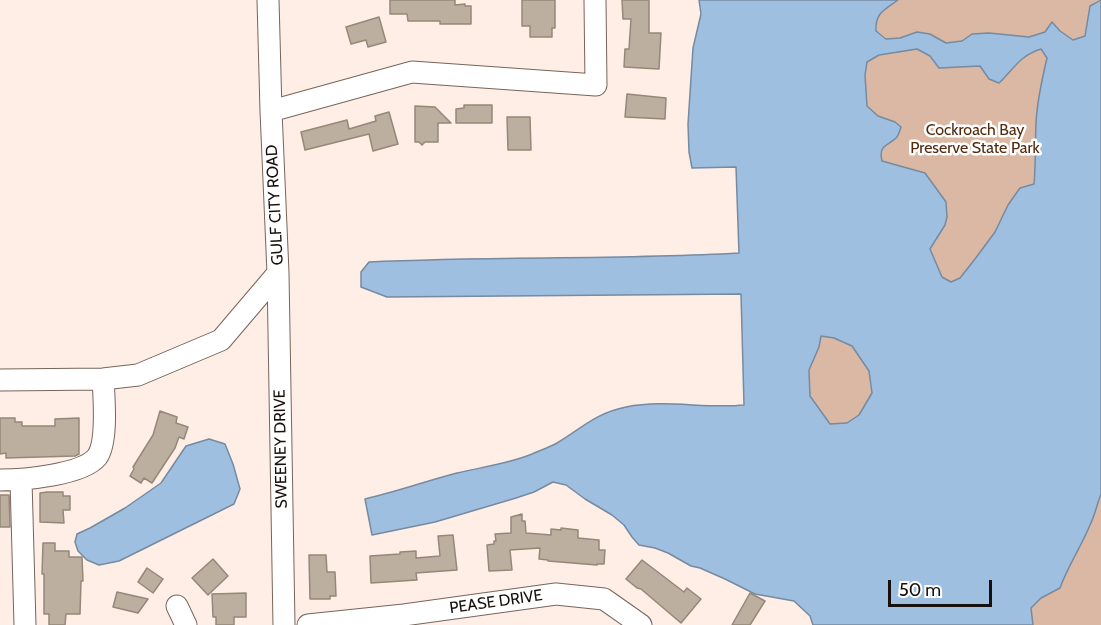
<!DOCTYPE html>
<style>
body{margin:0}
#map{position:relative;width:1101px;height:625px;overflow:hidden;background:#feeee5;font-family:Cabin,sans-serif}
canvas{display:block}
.scale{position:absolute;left:888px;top:580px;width:104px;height:27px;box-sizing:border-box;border:3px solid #17100c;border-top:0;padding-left:8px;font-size:18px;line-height:21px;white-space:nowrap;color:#17100c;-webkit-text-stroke:4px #fff;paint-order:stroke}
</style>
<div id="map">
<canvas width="1101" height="625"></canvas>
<div class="scale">50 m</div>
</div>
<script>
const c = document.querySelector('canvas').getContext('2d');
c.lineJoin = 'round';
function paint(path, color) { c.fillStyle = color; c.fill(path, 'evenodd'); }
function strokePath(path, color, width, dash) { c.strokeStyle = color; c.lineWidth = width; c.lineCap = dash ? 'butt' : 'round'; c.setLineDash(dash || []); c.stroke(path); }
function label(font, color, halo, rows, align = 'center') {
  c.font = font + ' Cabin,sans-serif'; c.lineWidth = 5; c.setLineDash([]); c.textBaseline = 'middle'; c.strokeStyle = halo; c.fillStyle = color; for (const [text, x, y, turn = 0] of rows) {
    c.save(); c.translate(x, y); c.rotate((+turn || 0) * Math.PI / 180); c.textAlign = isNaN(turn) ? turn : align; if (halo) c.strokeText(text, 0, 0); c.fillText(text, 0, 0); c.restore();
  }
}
paint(new Path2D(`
 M898 0H1099L1090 6 1085 36 1072 40 1060 31 1045 32 1029 37 989 33 972 34 962 41 946 43 930 34 917 32 900 38 886 39 885 37 876 31C875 12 885 11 898 0Z
 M917 49 930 56 939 67 980 66 989 79 1006 76C1016 63 1026 54 1042 49L1047 58C1042 79 1037 101 1036 123 1035 143 1036 163 1034 184L1020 188 1008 205 995 232 975 259 960 278 951 282 942 277 930 249 936 241 946 202 925 173 882 161C879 148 887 144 897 137L895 122 878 116 867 106 865 75 867 62 879 55Z
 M821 336 834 338 852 346 869 371 872 393 860 415 847 423 830 424 810 396 809 370 819 347Z
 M1101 494V625H1033L1031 608 1041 598 1060 588C1068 566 1081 547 1090 525 1095 515 1097 504 1101 494Z`), '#dbb8a3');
const water = new Path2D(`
 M699 0H898C885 10 875 12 876 31L886 39 900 38 917 32 930 34 946 43 962 41 972 34 989 33 1029 37 1045 32 1052 22 1060 31 1073 40 1085 36 1090 6 1101 0V494C1097 504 1095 515 1090 525 1081 547 1068 566 1060 588L1041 598 1031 608 1033 625H813L810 616 794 601 755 594 725 579 700 568 691 566 668 553 655 548 639 545 632 537 624 525 612 515 585 499 566 485 553 482 534 492 516 498 435 522 372 535 365 499C396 492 426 481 457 473 482 467 508 464 532 454 541 450 550 447 557 443 582 428 596 413 626 407 665 399 705 409 744 405L741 294 387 297 361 287V272L369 262C492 256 616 260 739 253L736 167 692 168 689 152 688 124 693 48 701 14ZM917 49 930 56 939 68 980 66 989 79 999 83C1014 69 1019 56 1041 49L1047 58C1042 79 1037 101 1036 123 1035 143 1036 163 1034 184L1020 188 1008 205 995 232 975 259 960 278 951 282 942 277 930 249 945 225 947 217 946 202 925 173 882 161C878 144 889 146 897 137 899 134 900 130 901 127L895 122 878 116 867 106 865 75 867 62 879 55ZM821 336 834 338 852 346 869 371 872 393 859 415 847 423 830 424 810 396 809 370 819 347Z
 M209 439 225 444 233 464 240 489 234 504 119 561 99 565 87 560 78 551 75 542 77 534 90 528 125 508 161 483 186 446Z`);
paint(water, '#9fbfe0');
strokePath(water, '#768aa0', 1.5);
const building = new Path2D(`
 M390 0H455V5L465 4V6H471V24H440V21H408L407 14H390Z
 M522 0H555V28H552V37H530V26H522Z
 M622 0H649V33H661L659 69 624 67 625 49H629L631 19H623Z
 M379 17 386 42 368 47 366 40 351 44 346 27Z
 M627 94 666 98 665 119 625 117Z
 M464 105H492V123H456V109L464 108Z
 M415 106 435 107 451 123H438V142H425L422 145 419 142H415Z
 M389 112 398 144 373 151 369 134 305 150 301 132 347 120 349 129 376 121 375 116Z
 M507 117H530L531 150H508Z
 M160 411 177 417 176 423 188 427 184 439 179 437 175 448 152 483 144 478 141 483 130 476 134 469 133 467 153 435Z
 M0 418H15V422H22V426H55V419L79 418V454L75 456 6 458V453L0 454Z
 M47 492H63V496H70V510H63L64 523 40 522V493Z
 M0 495H9L10 527H0Z
 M522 514V521H525L526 533 551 535V529L561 530V528L578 530V538L599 540V550H605L604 564H597V565L548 561V560L539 559 540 548 510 550 512 570 489 571 487 545 494 544V541H496L495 534 511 533V517Z
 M453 535 457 570 416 573 417 580 371 583 370 556 400 554V552L416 551V558L440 556 438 536Z
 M43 543H55V551H69V557H82L83 581H81L80 614H66L65 625H49V614H44V574H42Z
 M309 555H326L327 572H335L336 596H330V599H310Z
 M213 559 228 576 208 595 192 578Z
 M642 560 684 592 687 588 701 599 681 623 641 589 637 588 626 579Z
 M147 568 163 579 153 593 138 582Z
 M117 592 148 599 138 613 113 607Z
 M246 593V617H234V625H216V617H213L212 594Z
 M750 593 765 601 750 625H732Z`);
paint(building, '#bcaf9f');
strokePath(building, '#958879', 1.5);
const minor = new Path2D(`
 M271 111 412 72 596 85 595 0
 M278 273 284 625
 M0 380 103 379 138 375 221 340 278 273 271 111 268 0
 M0 480C23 480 82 475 97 457 108 442 104 398 103 379
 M21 480 25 625
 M177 606 186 625
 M308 625 404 615 556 594 604 599 641 625`);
strokePath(minor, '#76655b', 23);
strokePath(minor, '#fff', 21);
label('16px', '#522a0e', '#fff', [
 ["Cockroach Bay",975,130],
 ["Preserve State Park",975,148]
]);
label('16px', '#17100c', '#fff', [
 ["GULF CITY ROAD",275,205,-93],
 ["SWEENEY DRIVE",281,449,-91],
 ["PEASE DRIVE",496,602,-8]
]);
</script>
